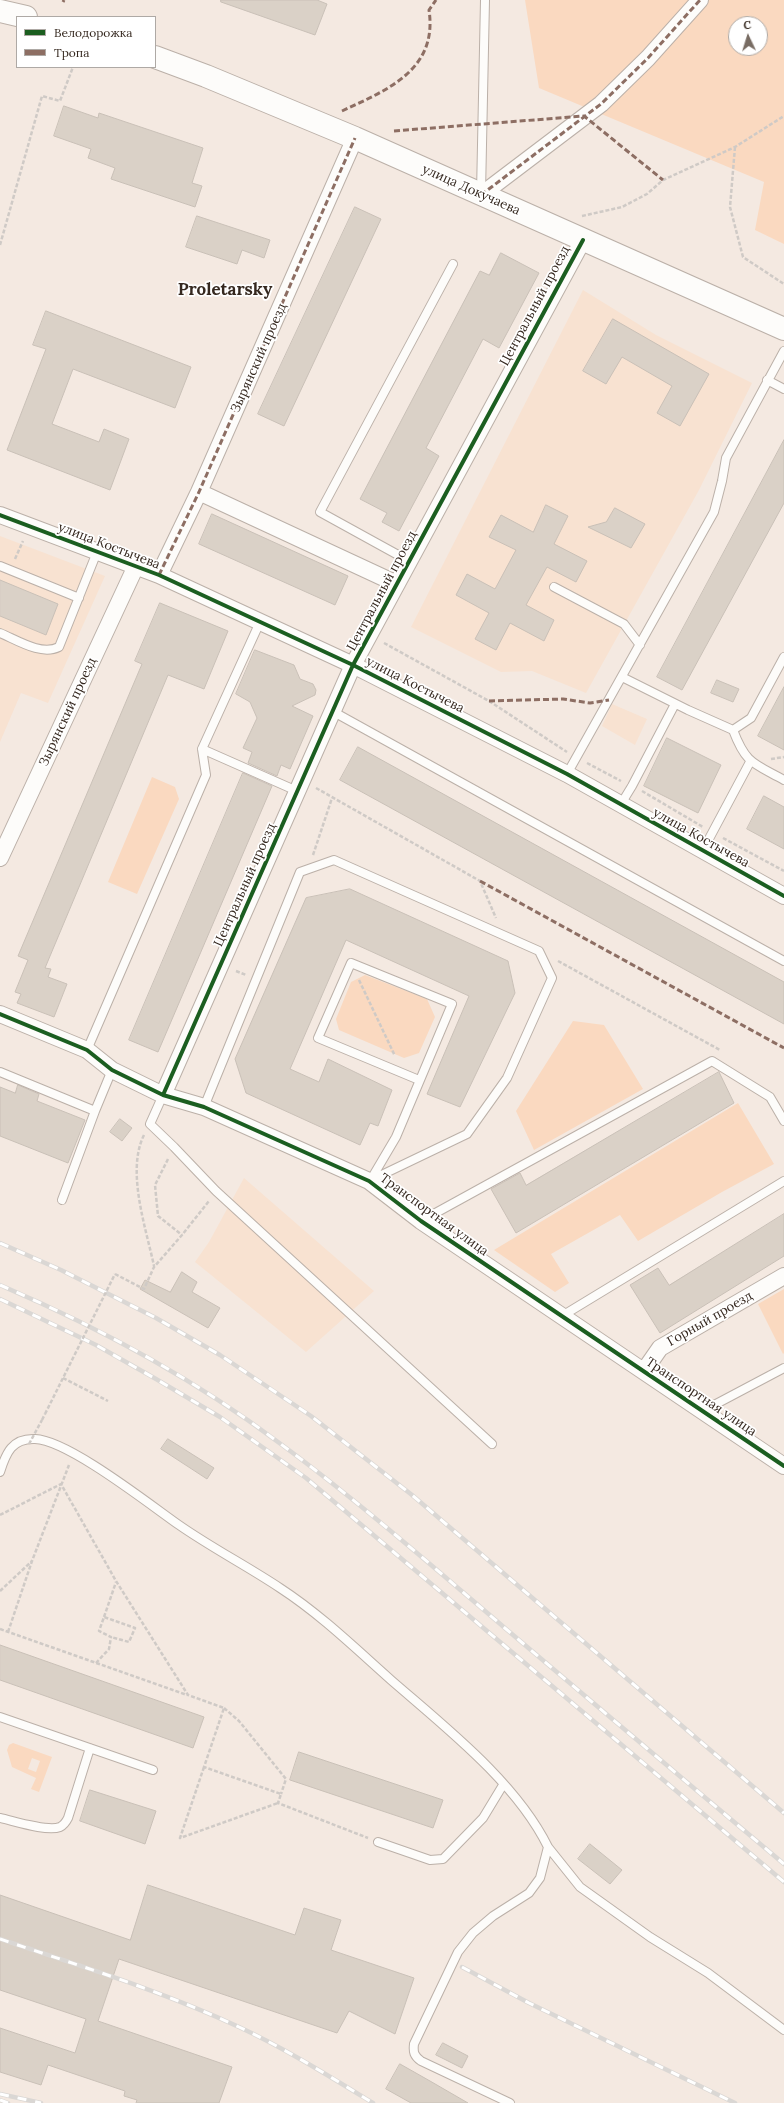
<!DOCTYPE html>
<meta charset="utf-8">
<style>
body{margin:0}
#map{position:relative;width:784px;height:2103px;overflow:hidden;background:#f4e9e1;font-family:Lora,serif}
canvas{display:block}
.legend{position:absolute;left:16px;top:16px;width:140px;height:52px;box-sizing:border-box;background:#fff;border:1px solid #aea9a5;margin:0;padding:5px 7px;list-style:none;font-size:12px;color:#35281f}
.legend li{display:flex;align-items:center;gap:8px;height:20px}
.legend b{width:20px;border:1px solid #aea9a5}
.north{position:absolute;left:728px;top:16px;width:40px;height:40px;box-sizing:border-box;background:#fff;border:1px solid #aea9a5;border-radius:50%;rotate:356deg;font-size:11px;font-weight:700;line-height:16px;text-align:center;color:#35281f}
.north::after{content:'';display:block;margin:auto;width:14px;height:18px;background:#786c63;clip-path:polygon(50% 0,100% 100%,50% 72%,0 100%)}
</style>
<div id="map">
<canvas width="784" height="2103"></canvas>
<ul class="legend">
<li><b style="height:5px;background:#1b5e20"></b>Велодорожка</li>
<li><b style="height:5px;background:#8d6e63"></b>Тропа</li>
</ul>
<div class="north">С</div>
</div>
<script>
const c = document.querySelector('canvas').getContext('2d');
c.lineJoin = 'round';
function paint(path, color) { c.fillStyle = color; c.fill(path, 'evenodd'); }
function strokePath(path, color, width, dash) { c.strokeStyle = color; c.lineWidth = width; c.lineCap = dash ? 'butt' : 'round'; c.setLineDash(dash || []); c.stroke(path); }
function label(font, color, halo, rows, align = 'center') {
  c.font = font + ' Lora,serif'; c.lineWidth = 3.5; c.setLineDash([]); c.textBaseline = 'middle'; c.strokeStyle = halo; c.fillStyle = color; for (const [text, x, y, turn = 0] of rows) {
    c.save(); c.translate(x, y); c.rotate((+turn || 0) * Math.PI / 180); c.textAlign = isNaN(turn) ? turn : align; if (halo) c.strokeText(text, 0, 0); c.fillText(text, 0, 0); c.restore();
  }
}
paint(new Path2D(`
 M583 290 656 335 752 383 699 490 586 693 532 671 501 672 411 627Z
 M0 536 105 576 48 703 21 693 0 742Z
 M612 704 647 719 635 745 602 726Z
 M244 1178 374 1291 306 1352 195 1262 209 1242Z`), '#f8e2d1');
paint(new Path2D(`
 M525 0H784V244L755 230 764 182 539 88ZM736 24H760V48H736Z
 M152 777 175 787 179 799 137 894 108 882Z
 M365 975 427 999 435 1017 419 1053 404 1058 339 1030 336 1019 351 982Z
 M573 1021 604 1025 643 1089 534 1150 516 1111Z
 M738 1103 774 1164 722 1192 638 1241 620 1215 551 1254 569 1283 555 1292 494 1250Z
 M784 1289V1353L783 1354 758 1304Z
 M13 1743 52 1757 39 1792 31 1789 36 1778 12 1767 7 1750 9 1745ZM32 1758 40 1761 36 1772 28 1769Z`), '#fad9c0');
const building = new Path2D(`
 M221 0H317L327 4 315 35 221 2Z
 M64 106 98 118 99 113 203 148 192 183 202 186 195 207 111 179 115 168 88 158 91 149 54 136Z
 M355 207 381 219 284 426 258 414Z
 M197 216 270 240 264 258 242 250 237 264 186 247Z
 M501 253 539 273 499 348 483 339 426 448 439 456 399 531 382 522 387 513 360 499 480 271 489 275Z
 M46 311 191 367 175 408 73 369 52 424 99 442 104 429 129 439 110 490 7 450 46 349 33 345Z
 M613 319 709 374 680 426 657 413 672 386 622 357 606 384 583 371Z
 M784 440V503L682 690 657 677Z
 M546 505 568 516 554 544 587 561 576 582 547 567 526 605 554 620 544 641 510 623 496 650 475 639 489 613 456 595 467 574 495 589 516 550 489 537 501 515 533 532Z
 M615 508 645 524 631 548 588 527 606 522Z
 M212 514 348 576 335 605 199 544Z
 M0 580 58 604 46 635 0 616Z
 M160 603 228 631 204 689 168 675 45 968 51 969 48 977 67 984 54 1017 17 1003 21 994 15 992 28 960 18 956 142 664 135 661Z
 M255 650 294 665 300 679 313 684 316 690 315 695 292 706 313 716 290 769 281 765 277 776 248 763 252 752 243 748 257 718 250 702 236 694Z
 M717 680 739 689 733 702 711 693Z
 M784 687V750L758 736Z
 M667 738 721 765 698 813 644 786Z
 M358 747 784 982V1024L340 780Z
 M243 773 272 786 158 1052 129 1040Z
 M764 796 784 807V849L747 829Z
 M350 889 508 961 515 993 460 1107 427 1094 469 996 346 940 290 1069 319 1082 328 1059 392 1090 378 1126 370 1123 360 1145 246 1093 235 1059 306 898Z
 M719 1072 734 1103 516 1233 491 1189 520 1173 526 1185Z
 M18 1085 39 1094 37 1101 85 1120 68 1163 0 1136V1087L15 1093Z
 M120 1119 132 1128 122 1141 110 1132Z
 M784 1214V1256L660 1333 630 1285 658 1268 669 1285Z
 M182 1272 197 1282 192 1292 220 1308 208 1328 140 1289 145 1280 170 1292Z
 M168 1439 214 1468 207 1479 161 1449Z
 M0 1645 204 1717 193 1748 0 1680Z
 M299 1752 443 1800 433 1828 290 1780Z
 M90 1790 156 1811 145 1844 80 1821Z
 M590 1844 622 1870 610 1884 578 1859Z
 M148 1885 295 1935 304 1908 341 1920 331 1950 414 1978 395 2034 349 2011 337 2033 119 1959 98 2021 232 2067 219 2103H136L137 2100 124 2096 125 2091 48 2065 41 2085 0 2072V2028L75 2053 86 2019 0 1990V1895L130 1940Z
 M443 2043 468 2056 462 2068 436 2055Z
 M400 2064 430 2081 468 2103H411L386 2089Z`);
paint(building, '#dad1c7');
strokePath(building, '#c9c0b7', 1);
const service = new Path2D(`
 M481 193 485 0
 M767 380 784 389
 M409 561 320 512 453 264
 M0 566 79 598
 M554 587 624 624 640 645
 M260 622 202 749 297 791
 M0 633C17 640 41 656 59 647L97 552
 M622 677 688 710 733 730C746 764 753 763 784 780
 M332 711 784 961
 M733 730 751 718 784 657
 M567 774 714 512 722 481 726 458 784 351
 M621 804 632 786 675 704
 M703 850 750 762
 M87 1050 206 775 202 749
 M0 1072 95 1111 112 1070
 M163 1095 150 1124 174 1147 216 1191 492 1444
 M204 1107 300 872 334 860 539 951 552 978 507 1078 467 1134 369 1181
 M370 1181 396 1137 452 1004 351 963 318 1038 419 1080
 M62 1200 95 1111
 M421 1221 712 1061 770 1097 784 1121
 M562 1316 784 1181
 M706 1413 716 1404 784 1368
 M0 1472C6 1453 12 1438 35 1439 68 1440 149 1504 179 1525 212 1548 247 1566 280 1588 320 1614 355 1648 391 1680 445 1727 516 1782 548 1847L540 1878 529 1893 493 1916 473 1933 458 1952 414 2044C413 2052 414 2056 421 2061L510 2103
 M0 1717 153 1770
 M0 1818C14 1821 47 1832 60 1827 64 1825 66 1822 68 1818L90 1748
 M378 1842 430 1860 443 1859 483 1818 503 1785
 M548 1847 580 1887 650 1937 708 1973 784 2030`);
const minor = new Path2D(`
 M481 195 601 104 648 58 700 0
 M199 492 397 584
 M0 515 159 575 353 665 567 774 784 896
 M159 575 199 492 355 138
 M0 858 136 566
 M0 1014 87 1050 112 1070 163 1095 204 1107 369 1181 421 1221 784 1466
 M163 1095 353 665 583 240
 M644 1371 660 1348 784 1276`);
const secondary = new Path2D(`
 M0 11 26 17
 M155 57 206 76 355 138 784 329`);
strokePath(service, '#bbb0a8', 10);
strokePath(minor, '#bbb0a8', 18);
strokePath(secondary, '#bbb0a8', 24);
strokePath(new Path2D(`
 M735 147 730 207 743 257 784 284
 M582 216 622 207 647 194 663 180 735 147 784 116
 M0 245 42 96 60 101 73 67
 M15 559 23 541
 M384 643 489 701 567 752
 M771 759 784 757
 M587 763 621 781
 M316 788 480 881 496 918
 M642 791 703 827
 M723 838 784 871
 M313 855 332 798
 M558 961 720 1050
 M236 971 246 975
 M359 980 395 1056
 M144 1135C126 1171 146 1228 154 1266
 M168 1159 155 1185 158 1216 182 1235
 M115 1274 144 1289 154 1267 182 1235 209 1201
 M63 1378 108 1401
 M42 1420 45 1414
 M0 1515 61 1484 116 1581 188 1695 224 1708 204 1767 281 1794 278 1803 368 1838
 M0 1591 32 1561
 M104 1617 116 1582
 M0 1629 187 1695
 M8 1632 32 1561 69 1465
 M96 1663 109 1649 111 1637 99 1631 104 1617 135 1628 129 1642 111 1637
 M224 1708 239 1721 286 1779 281 1794
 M204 1767 180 1838 278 1803`), '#cfcac6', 2.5, [4, 2]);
strokePath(service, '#fdfcfa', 8);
strokePath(minor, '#fdfcfa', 16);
strokePath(secondary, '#fdfcfa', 22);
const rail = new Path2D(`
 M0 1243 61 1270 156 1318 220 1355 311 1416 412 1495 784 1813
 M0 1285C98 1327 193 1378 278 1442 357 1500 431 1565 506 1629 598 1707 691 1786 784 1864
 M0 1299 96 1345 156 1379 220 1417 306 1478 784 1882
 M0 1939C80 1966 162 1991 239 2027 286 2049 329 2076 373 2103
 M462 1967 529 2003 735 2103
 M0 2094 41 2103
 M0 2100 8 2103`);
strokePath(rail, '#dad7d4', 4.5);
strokePath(rail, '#fff', 3, [9]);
strokePath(new Path2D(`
 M45 1414 115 1274
 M29 1444 42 1420`), '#cfcac6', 2.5, [4, 2]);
strokePath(new Path2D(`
 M63 2 64 0
 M342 111C387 90 438 70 429 10L436 0
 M394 131 584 116 663 180
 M481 195 601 104 648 58 700 0
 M159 575 199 492 355 138
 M489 701 563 699 590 703 609 700
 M480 881 784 1048`), '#8d6e63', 3, [6, 3]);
strokePath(new Path2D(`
 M0 515 159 575 353 665 567 774 784 896
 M0 1014 87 1050 112 1070 163 1095 204 1107 369 1181 421 1221 784 1466
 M163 1095 353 665 583 240`), '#1b5e20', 4);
label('13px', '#35281f', '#fff', [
 ["улица Докучаева",471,190,24],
 ["Центральный проезд",535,306,-62],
 ["Зырянский проезд",259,358,-66],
 ["улица Костычева",109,546,21],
 ["Центральный проезд",382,591,-62],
 ["улица Костычева",415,685,27],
 ["Зырянский проезд",68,712,-65],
 ["улица Костычева",701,838,29],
 ["Центральный проезд",245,885,-66],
 ["Транспортная улица",434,1215,36],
 ["Горный проезд",710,1319,-30],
 ["Транспортная улица",701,1397,34]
]);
label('bold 17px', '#35281f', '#fff', [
 ["Proletarsky",225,290]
]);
</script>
